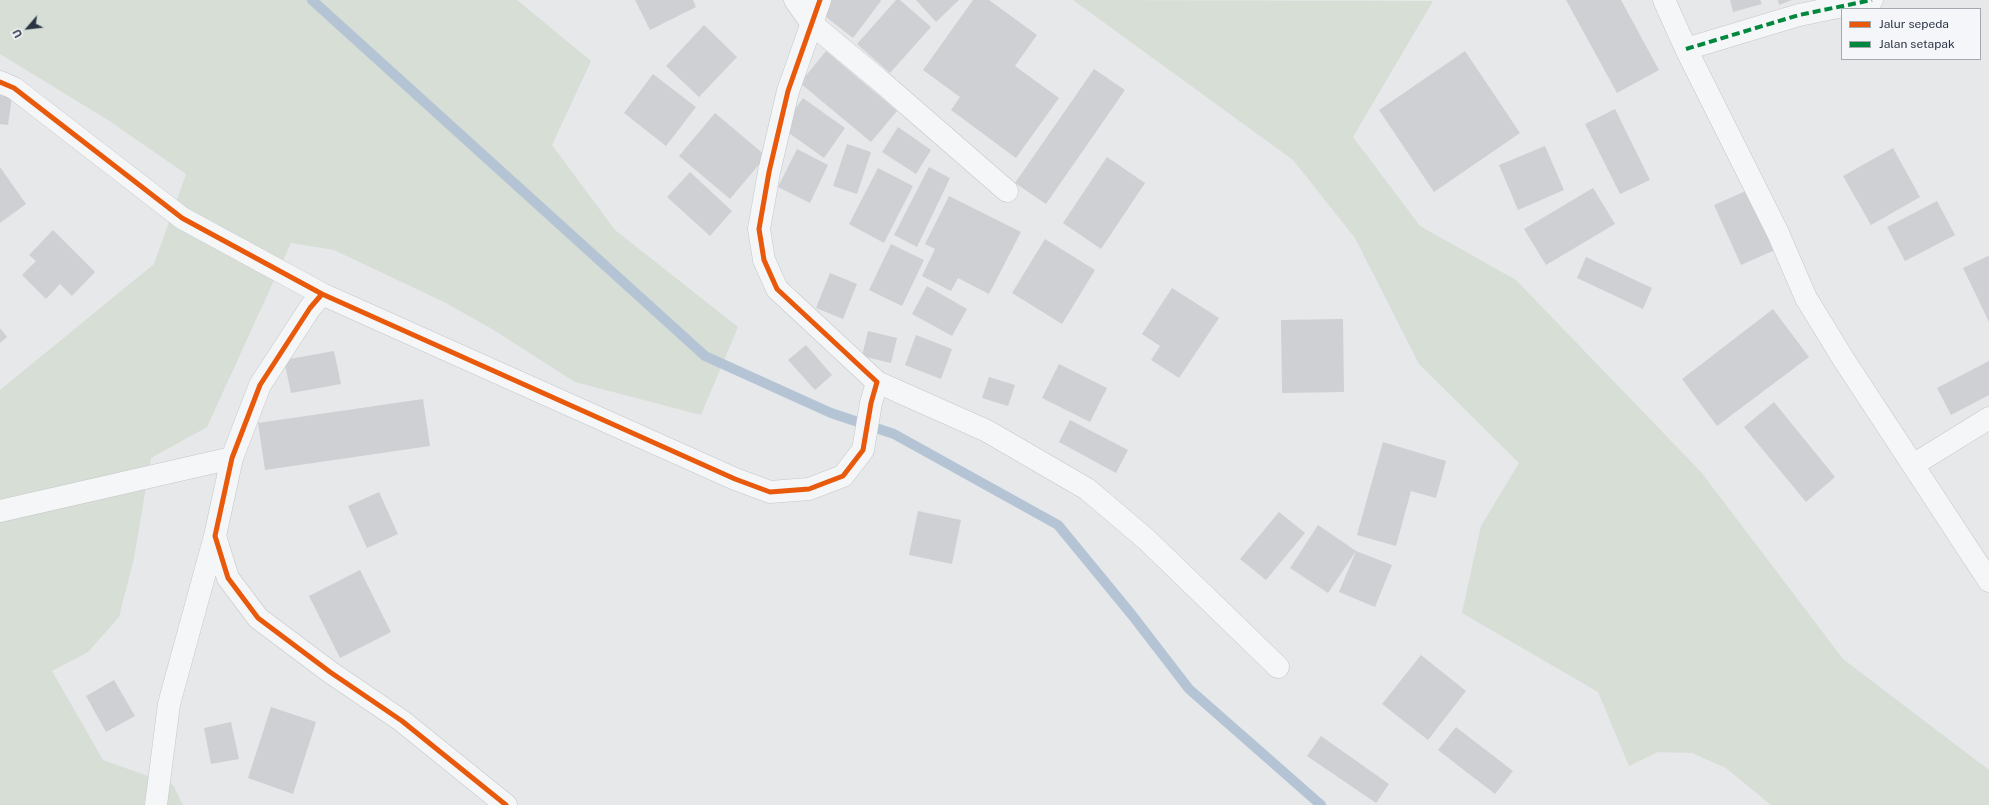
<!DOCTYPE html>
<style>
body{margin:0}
#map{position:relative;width:1989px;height:805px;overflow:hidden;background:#e6e8ea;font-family:"Public Sans",sans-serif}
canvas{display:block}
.legend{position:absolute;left:1841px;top:8px;width:140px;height:52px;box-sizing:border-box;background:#f4f6f9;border:1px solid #a4a8b1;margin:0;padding:5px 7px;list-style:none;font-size:12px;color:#2b3445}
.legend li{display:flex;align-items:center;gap:8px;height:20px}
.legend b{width:20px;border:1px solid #a4a8b1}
.north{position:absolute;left:8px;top:8px;width:40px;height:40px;-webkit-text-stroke:3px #f4f6f9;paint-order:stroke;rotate:242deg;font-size:11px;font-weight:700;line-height:16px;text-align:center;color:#2b3445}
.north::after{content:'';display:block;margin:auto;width:14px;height:18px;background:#2b3445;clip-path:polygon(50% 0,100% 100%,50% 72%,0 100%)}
</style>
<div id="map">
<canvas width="1989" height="805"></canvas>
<ul class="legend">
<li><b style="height:5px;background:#e8590c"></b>Jalur sepeda</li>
<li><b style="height:5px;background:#00873e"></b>Jalan setapak</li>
</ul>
<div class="north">U</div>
</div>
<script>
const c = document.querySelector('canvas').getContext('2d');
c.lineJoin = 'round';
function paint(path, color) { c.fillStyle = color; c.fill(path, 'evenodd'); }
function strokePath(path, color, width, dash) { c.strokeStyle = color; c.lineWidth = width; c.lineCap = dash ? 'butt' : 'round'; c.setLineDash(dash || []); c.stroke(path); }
paint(new Path2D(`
 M0 0H517L591 61 552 145 615 230 738 327 701 415 575 382 492 329 446 303 334 250 291 243 207 427 151 458 134 558 119 617 88 652 52 671 103 760 173 785 183 805H0V390L154 264 186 174 108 120 0 54Z
 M1073 0 1433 1 1353 137 1420 226 1516 280 1701 472 1843 659 1989 770V805H1771L1726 768 1692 753 1658 752 1629 766 1598 692 1462 613 1481 526 1519 463 1419 364 1355 238 1293 160Z`), '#d6ded6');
strokePath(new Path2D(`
 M312 0 705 356 831 413 894 434 1058 525 1132 615 1189 689 1321 805`), '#b4c4d5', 10);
paint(new Path2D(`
 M635 0H693L696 7 650 30Z
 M832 0H880L881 1 853 38 821 13Z
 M896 0H900L931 27 890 73 857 44Z
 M916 0H959L936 22Z
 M973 0H989L1037 35 1015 66 1059 98 1016 158 951 110 960 97 923 70Z
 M1566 0H1621L1659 70 1617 93Z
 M1730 0H1760L1762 4 1733 12Z
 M1778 0H1792L1779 5Z
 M704 25 737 57 699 97 666 66Z
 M826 51 897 111 871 142 800 83Z
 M1465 51 1520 133 1434 192 1379 110Z
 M1094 69 1125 90 1046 204 1015 183Z
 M653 74 696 107 666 146 624 113Z
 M0 95 12 97 8 125 0 124Z
 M803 98 845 128 824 158 782 128Z
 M1615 109 1650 180 1620 194 1585 124Z
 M715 113 766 156 730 199 679 156Z
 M898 127 931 150 916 174 882 152Z
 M847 144 871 152 857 194 833 186Z
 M1545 146 1564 190 1518 210 1499 165Z
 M1893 148 1920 197 1871 225 1843 176Z
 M797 149 828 165 810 203 778 187Z
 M1107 157 1145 183 1101 249 1063 223Z
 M0 167 26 204 0 223Z
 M929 167 950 178 917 247 894 235Z
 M878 168 913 186 884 243 849 224Z
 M690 172 732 211 710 236 667 197Z
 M1593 188 1615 224 1546 265 1524 229Z
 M1748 190 1775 250 1741 265 1714 205Z
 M949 196 1021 232 989 294 958 278 951 291 922 276 935 249 925 244Z
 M1937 201 1955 235 1905 261 1887 227Z
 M53 230 95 272 72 296 60 284 46 299 22 275 36 261 29 255Z
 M1045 239 1095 270 1062 324 1012 293Z
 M891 244 924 260 902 306 869 290Z
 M1988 256 1989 257V322L1963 268Z
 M1586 257 1652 288 1643 309 1577 278Z
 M830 273 857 284 843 319 816 308Z
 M927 286 967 309 952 336 912 314Z
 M1172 288 1219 318 1179 378 1151 360 1160 346 1142 334Z
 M1773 309 1809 357 1717 426 1682 379Z
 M1343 319 1344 392 1282 393 1281 320Z
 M0 328 7 337 0 343Z
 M868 331 897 338 891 363 862 356Z
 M916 335 952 349 941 379 905 365Z
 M806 345 832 375 815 390 788 360Z
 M334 351 341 384 291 393 284 360Z
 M1989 361V395L1951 415 1937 388Z
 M1059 364 1107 388 1090 422 1042 398Z
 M989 377 1015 385 1008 406 982 398Z
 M423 399 430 446 265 470 258 423Z
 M1774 402 1835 477 1806 502 1744 427Z
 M1070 420 1128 450 1116 473 1059 442Z
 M1383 442 1446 461 1436 498 1411 491 1396 546 1357 535Z
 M379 492 398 534 367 548 348 506Z
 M918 511 961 520 952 564 909 555Z
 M1279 512 1305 533 1266 580 1240 559Z
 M1318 525 1356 551 1392 565 1375 607 1339 592 1356 551 1328 593 1290 568Z
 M360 570 391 632 340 658 309 596Z
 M1421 655 1466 691 1428 740 1382 704Z
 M114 680 135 716 106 732 86 696Z
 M271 707 316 722 293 794 248 778Z
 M231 722 239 759 211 764 204 728Z
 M1456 727 1513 771 1495 794 1438 750Z
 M1321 736 1389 784 1376 803 1307 756Z`), '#ced0d3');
const minor = new Path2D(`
 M795 0 812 24 877 78 1007 191
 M1664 0 1686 49 1778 233 1806 298 1844 360 1989 581
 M1686 49 1799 15 1872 0
 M322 294 310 308 260 385 232 458 215 536 228 578 258 618 330 672 402 721 506 805
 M877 382 987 431 1087 489 1147 540 1278 667
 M1913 465 1989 418
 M0 511 232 458
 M156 805 169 704 215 536`);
const tertiary = new Path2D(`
 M0 82 14 88 182 218 322 294 735 479 770 492 809 489 843 476 863 450 871 403 877 382 777 289 764 260 759 229 769 172 788 91 820 0`);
strokePath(minor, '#c4c6c8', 23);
strokePath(tertiary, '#c4c6c8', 23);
strokePath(minor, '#f5f6f7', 22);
strokePath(tertiary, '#f5f6f7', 22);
strokePath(new Path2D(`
 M1686 49 1799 15 1872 0`), '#00873e', 4, [8, 4]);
strokePath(new Path2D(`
 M0 82 14 88 182 218 322 294 735 479 770 492 809 489 843 476 863 450 871 403 877 382 777 289 764 260 759 229 769 172 788 91 820 0
 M322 294 310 308 260 385 232 458 215 536 228 578 258 618 330 672 402 721 506 805`), '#e8590c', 5);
</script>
